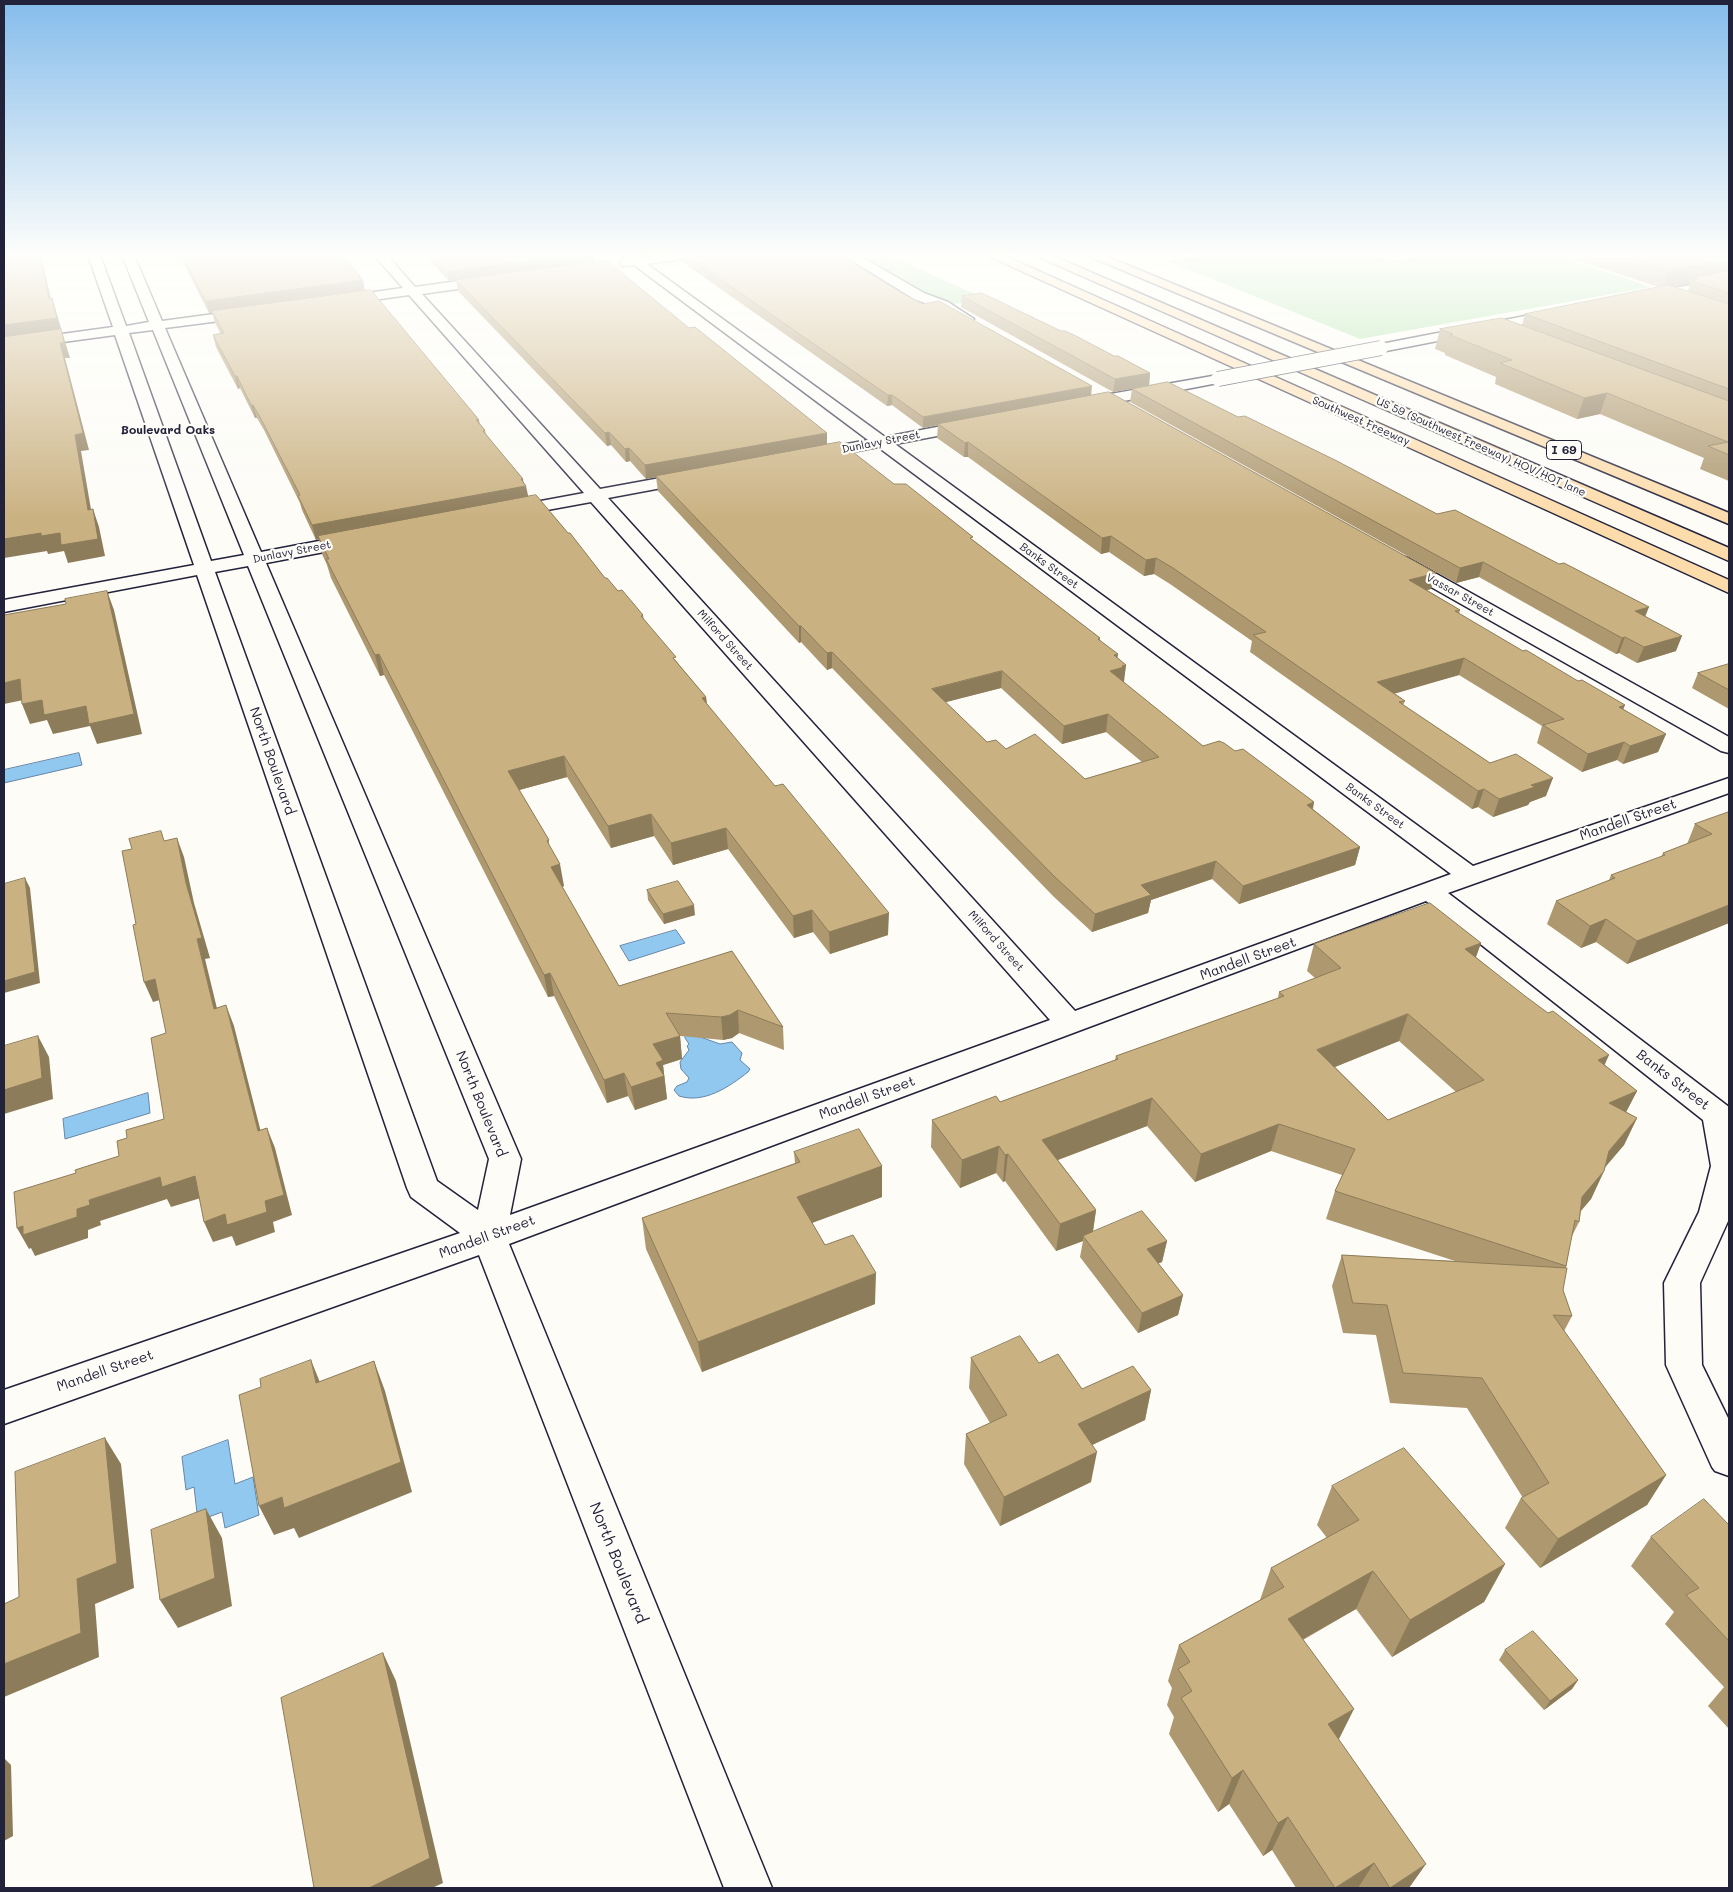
<!DOCTYPE html>
<style>
body{margin:0}
#map{position:relative;width:1733px;height:1892px;overflow:hidden;background:#fdfcf7;font-family:Mali,sans-serif}
canvas{display:block}
.frame{position:absolute;inset:0;border:5px solid #22223b;pointer-events:none}
</style>
<div id="map">
<canvas width="1733" height="1892"></canvas>
<div class="frame"></div>
</div>
<script>
const c = document.querySelector('canvas').getContext('2d');
c.lineJoin = 'round';
function paint(path, color) { c.fillStyle = color; c.fill(path, 'evenodd'); }
function strokePath(path, color, width, dash) { c.strokeStyle = color; c.lineWidth = width; c.lineCap = dash ? 'butt' : 'round'; c.setLineDash(dash || []); c.stroke(path); }
function label(font, color, halo, rows, align = 'center') {
  c.font = font + ' Mali,sans-serif'; c.lineWidth = 4.5; c.setLineDash([]); c.textBaseline = 'middle'; c.strokeStyle = halo; c.fillStyle = color; for (const [text, x, y, turn = 0] of rows) {
    c.save(); c.translate(x, y); c.rotate((+turn || 0) * Math.PI / 180); c.textAlign = isNaN(turn) ? turn : align; if (halo) c.strokeText(text, 0, 0); c.fillText(text, 0, 0); c.restore();
  }
}
paint(new Path2D(`
 M858 255H888L986 299 948 305Z
 M1206 255H1377L1392 261 1425 255H1557L1651 287 1360 339 1168 261Z`), '#a9e0a3');
const water = new Path2D(`
 M79 753 82 765 4 783V770Z
 M676 930 685 943 629 961 620 946Z
 M686 1032 720 1044 732 1042 742 1053 740 1060 750 1069 748 1072C729 1087 704 1104 679 1096L674 1090 677 1086 687 1082 689 1078 681 1069 680 1062 689 1050 687 1046 689 1044 685 1038Z
 M148 1093 150 1113 65 1139 63 1119Z
 M228 1440 235 1484 253 1477 259 1515 225 1528 222 1512 198 1521 194 1487 186 1490 182 1457Z`);
paint(water, '#91c8ef');
strokePath(water, '#6586a7', 1);
const minor = new Path2D(`
 M88 255H100L126 326 149 322 122 255H134L162 321 251 309 258 313 251 317 165 328 261 552 356 534 363 536 365 540 363 544 356 546 266 563 521 1159 510 1215 1050 1020 591 502 509 517 503 516 500 512 503 508 584 493 409 295 338 305 333 304 331 301 333 298 338 297 403 288 374 255H387L415 287 494 276 498 277 500 280 498 283 494 284 422 294 600 489 693 472 699 473 701 477 699 481 608 498 1075 1011 1451 874 878 447 811 460 805 458 803 455 805 452 868 440 634 265 622 266 620 263 622 260 626 259 622 255H636L639 257 687 255 681 259 647 264 885 437 973 420 979 422 981 425 979 428 895 444 1473 866 1729 778V793L1448 893 1729 1107V1219L1700 1283 1702 1365 1729 1420V1476L1715 1471 1712 1467 1666 1365 1664 1283 1699 1212 1711 1166 1703 1120 1426 901 509 1244 772 1888H724L479 1255 4 1424V1390L460 1233 411 1197 407 1188 197 575 4 612V600L194 565 115 335 4 350V342L113 327ZM153 330 244 555 211 561 129 333ZM248 566 489 1159 478 1210 437 1181 215 572Z
 M843 255H858L924 293 948 302 974 319 972 322H962L938 308 914 299Z
 M1729 278V286L1647 301 1641 297 1647 293Z
 M1561 309 1568 313 1566 316 1381 352 1376 351 1374 348 1376 345 1381 344Z
 M1218 375 1223 376 1225 379 1223 382 1082 409 1077 407 1074 404 1077 401 1082 399Z
 M1401 556 1408 558 1729 737V753L1721 751 1394 566 1392 562 1394 558Z`);
const highway = new Path2D(`
 M986 255H1003L1729 580V593Z
 M1034 255H1051L1729 548V561Z
 M1086 255H1103L1729 513V524Z`);
strokePath(minor, '#22223b', 3);
strokePath(highway, '#22223b', 3);
paint(minor, '#fdfcf7');
paint(highway, '#fddcac');
const minorBridge = new Path2D(`
 M1218 379 1381 348`);
strokePath(minorBridge, '#22223b', 16, []);
strokePath(minorBridge, '#fdfcf7', 14);
paint(new Path2D(`
 M175 255H343L365 291 479 420 480 424 485 430 486 434 523 482 528 496 605 578 643 615 644 620 677 662 706 697 707 704 888 935 830 954 813 932 794 938 728 849 673 865 654 836 611 848 567 777 519 790 549 840V845L564 886 562 887 619 986 732 951 783 1027 784 1050 739 1033 732 1038 723 1040 680 1036 682 1059 663 1065 667 1099 635 1110 628 1096 607 1103 554 996 548 997 384 675 380 676 331 578 327 565 322 554 319 539 316 540 302 510 300 503 264 430 257 418H255L240 388 238 389 216 347 213 335 221 334 215 323 212 312 209 313 181 258 176 259Z
 M425 255H594L595 261 449 281Z
 M681 255H839L905 295 1091 396 1431 589 1427 590 1460 610 1459 614 1666 734 1658 752 1623 764 1617 760 1582 772 1537 743 1542 726 1459 675 1394 693 1405 701 1403 705 1490 763 1546 796 1530 802 1528 805 1493 817 1478 807 1472 809 1250 652 1252 641 1170 584 1154 574 1144 576 1109 552 1101 554 968 457H964L937 438 938 425 923 428 892 405 887 406 681 261Z
 M1381 255H1403L1388 258Z
 M1562 255H1729V481L1700 469 1704 458 1600 414 1577 419 1495 384 1496 377 1445 355V353L1435 349 1440 329 1522 325 1525 314 1658 287ZM1690 284 1688 291 1674 287Z
 M456 280 827 444 894 484 973 540 1100 638V640L1117 658 1126 665 1123 682 1203 746 1235 751 1314 802 1313 809 1360 847 1355 865 1239 904 1212 879 1151 900 1148 913 1092 932 1054 897 832 668 827 670 801 642 799 643 658 491 656 477 646 479 630 461 626 462 611 445 607 446 458 291ZM1001 688 1062 744 1106 732 1142 762 1085 779 987 742 945 702Z
 M962 296 1061 331 1150 373 1149 386 1113 392 961 307Z
 M1132 389 1437 514 1645 616 1676 651 1637 663 1619 653 1616 654 1479 577 1456 583 1130 402Z
 M1729 664V709L1692 688 1698 673Z
 M1729 812V923L1627 964 1596 942 1581 948 1547 924 1556 901 1609 880 1611 875 1661 857 1663 853 1687 844 1695 824Z
 M647 890 695 915 664 924 648 900Z
 M1481 943 1476 957 1605 1065 1637 1091 1626 1112 1637 1118 1624 1145 1605 1167 1604 1171 1591 1199 1581 1211 1579 1222 1571 1238 1566 1268 1563 1290 1572 1316 1564 1331 1666 1475 1647 1505 1540 1568 1505 1528 1521 1498H1523L1467 1408 1390 1403 1376 1335 1343 1333 1332 1286 1342 1255 1455 1261 1326 1219 1335 1191 1342 1175 1271 1151 1195 1182 1147 1126 1058 1160 1096 1210 1093 1232 1167 1241 1162 1262 1158 1263 1183 1295 1178 1315 1138 1333 1080 1257 1083 1241 1056 1251 1005 1181 1003 1182 996 1173 960 1188 931 1147 932 1120 1000 1102 1115 1060 1116 1056 1278 998 1279 992 1315 978 1307 971 1314 944ZM1399 1041 1456 1092 1388 1120 1335 1067Z
 M794 1152 882 1166V1197L812 1223 825 1245 875 1304 702 1372 646 1249 642 1218 795 1163Z
 M971 1358 1039 1363 1082 1389 1151 1390 1145 1420 1092 1445 1091 1482 1000 1526 964 1464 966 1434 990 1423 969 1388Z
 M1332 1486 1505 1564 1484 1602 1392 1657 1356 1609 1303 1640 1339 1740 1409 1888H1296L1272 1850 1263 1856 1229 1804 1218 1812 1169 1734 1174 1717 1167 1705 1172 1688 1168 1681 1179 1645 1260 1600 1271 1568 1327 1538 1317 1525Z
 M1729 1525V1729L1708 1706 1724 1687 1665 1624 1674 1612 1631 1566 1651 1537Z
 M1505 1650 1578 1680 1572 1689 1544 1710 1499 1660Z`), '#ae986f');
paint(new Path2D(`
 M40 255H41L54 313 49 299Z
 M175 255H180L181 258 176 259Z
 M569 255H594L595 261 449 281 447 272Z
 M1172 255H1185L1172 258Z
 M1389 255H1403L1388 258Z
 M1729 260V277L1698 279 1692 278 1690 284 1663 289 1669 270Z
 M363 280 365 291 209 313 206 301Z
 M52 298 70 358H65L89 450 81 451 94 527 4 340V325Z
 M1150 373 1149 386 1113 392 1115 379Z
 M235 376H237L240 388 238 389Z
 M1092 386 1091 396 938 424V425L923 428V417Z
 M1607 393 1600 414 1577 419 1584 398Z
 M888 395H892V405L887 406Z
 M251 405H253L257 418H255Z
 M609 432 611 445 607 446 605 433Z
 M827 433V446L646 479 645 465Z
 M968 442V457H964L965 443Z
 M629 448 630 461 626 462 625 449Z
 M521 479H523L524 487 526 486 529 500 318 536 319 539 316 540 312 525Z
 M93 509 99 527 105 556 68 563 64 551 48 554 47 551 4 558V539Z
 M1111 536 1109 552 1101 554 1102 538Z
 M1156 558 1154 574 1144 576 1146 560Z
 M1483 562 1479 577 1456 583 1460 568Z
 M1436 573 1431 589 1405 596 1409 580Z
 M107 591 114 610 142 734 97 744 90 726 53 734 47 720 30 724 22 704 42 700Z
 M1649 607 1643 622 1635 611Z
 M799 626H801V642L799 643Z
 M1682 636 1676 651 1637 663 1644 647Z
 M1625 637 1619 653 1616 654 1622 638Z
 M832 652V668L827 670V653Z
 M379 654 384 675 380 676 375 655Z
 M1118 654 1116 670 1122 666 1126 665 1124 682H1123L1110 671 1114 655Z
 M1464 658 1459 675 1373 700 1377 682Z
 M1002 671 1001 688 931 706 932 689Z
 M20 679 28 699 4 704V683Z
 M706 697 708 718 702 698Z
 M1625 705 1618 722 1619 707Z
 M1108 714 1106 732 1062 744 1064 726Z
 M1666 734 1658 752 1623 764 1630 746Z
 M1624 742 1617 760 1582 772 1588 754Z
 M564 756 567 777 512 792 508 771Z
 M1553 778 1546 796 1530 802 1528 805 1493 817 1499 799 1531 785Z
 M1484 789 1478 807 1472 809 1478 791Z
 M1314 802 1310 820 1307 805Z
 M651 814 654 836 611 848 608 826Z
 M726 828 728 849 673 865 671 843Z
 M177 838 184 857 194 903 210 958 205 959 222 1029 214 1009 197 939Z
 M1360 847 1355 865 1239 904 1243 886Z
 M1216 861 1212 879 1151 900 1148 913 1092 932 1095 914 1141 885Z
 M560 864 564 886 555 889 551 867Z
 M25 878 30 888 40 983 4 993V981Z
 M694 905 695 915 664 924 663 914Z
 M1729 905V923L1627 964 1637 941Z
 M812 910 813 932 794 938 793 916Z
 M889 913 888 935 830 954 829 932Z
 M1606 919 1596 942 1581 948 1590 926Z
 M1481 943 1471 970 1465 949Z
 M550 973 554 996 548 997 544 975Z
 M155 979 163 999 153 1002 144 982Z
 M226 1005 234 1026 266 1152 258 1131Z
 M738 1010 739 1033 732 1038 723 1040 721 1017Z
 M1408 1014 1399 1041 1310 1077 1317 1050Z
 M38 1036 49 1057 53 1099 4 1114V1090Z
 M680 1036 682 1059 663 1065 667 1099 635 1110 631 1087 653 1044Z
 M1609 1055 1597 1082 1598 1060Z
 M624 1073 628 1096 607 1103 604 1080Z
 M1637 1091 1623 1118 1609 1103Z
 M1152 1098 1147 1126 1039 1167 1042 1140Z
 M1637 1118 1624 1145 1596 1178 1609 1151Z
 M1279 1124 1271 1151 1195 1182 1201 1154Z
 M267 1128 275 1148 292 1215 273 1222 275 1232 236 1246 232 1236 213 1242 204 1222Z
 M999 1146 996 1173 960 1188 962 1160Z
 M1008 1154 1005 1181 1003 1182 1005 1155Z
 M882 1166V1197L798 1228 797 1197Z
 M1604 1171 1591 1199 1569 1224 1582 1197Z
 M195 1176 204 1197 171 1207 167 1199 100 1221 101 1225 88 1230V1238L35 1256 31 1248 29 1249 17 1228 77 1209 89 1200 160 1177Z
 M1096 1210 1092 1237 1083 1236V1241L1056 1251 1060 1224Z
 M1167 1241 1162 1262 1143 1270 1147 1249Z
 M876 1273 875 1304 702 1372 698 1342Z
 M1183 1295 1178 1315 1138 1333 1142 1313Z
 M311 1360 323 1390 316 1383Z
 M374 1361 385 1391 412 1492 299 1538 294 1528 274 1535 259 1506 282 1497Z
 M1151 1390 1145 1420 1073 1454 1078 1424Z
 M105 1438 121 1464 134 1588 95 1604 99 1657 4 1697V1664L77 1579Z
 M1097 1452 1091 1482 1000 1526 1004 1497Z
 M1666 1475 1647 1505 1540 1568 1558 1539Z
 M206 1509 222 1538 232 1606 178 1628 160 1600Z
 M1505 1564 1484 1602 1392 1657 1410 1620Z
 M1373 1571 1356 1609 1273 1656 1288 1619Z
 M383 1653 396 1681 443 1883 432 1888H369Z
 M1578 1680 1572 1689 1544 1710 1550 1701Z
 M1354 1709 1336 1745 1328 1724Z
 M4 1758 11 1765 13 1836 4 1841Z
 M1243 1770 1229 1804 1218 1812 1232 1778Z
 M1288 1817 1272 1850 1263 1856 1278 1823Z
 M1374 1863 1358 1888H1336Z
 M1426 1864 1409 1888H1390Z`), '#8d7c5a');
const building = new Path2D(`
 M4 255H40L49 299 52 298 57 318 4 325Z
 M182 255H343L363 280 206 301Z
 M432 255H569L447 272Z
 M686 255H839L905 295 923 304 939 301 1092 386 923 417 892 395H888Z
 M1623 255H1729V260L1669 270Z
 M606 260 689 328 695 327 827 433 645 465 629 448 625 449 609 432 605 433 456 280Z
 M1729 271V293L1692 281 1698 279 1692 278Z
 M1668 285 1729 304V389L1525 314Z
 M371 290 479 420H476L485 430 483 431 523 479H521L526 486 312 525 298 496 300 495 260 417 253 405H251L237 376H235L213 335 224 333 212 311Z
 M982 293 1061 331H1065L1076 336 1114 356H1118L1150 373 1115 379 962 296Z
 M1502 318 1729 401V455L1708 446 1728 442 1607 393 1584 398 1500 363 1512 360 1450 335 1453 334 1440 329Z
 M61 329 64 343H60L83 433 75 435 88 510 93 509 98 539 61 545 60 533 41 536V533L4 539V337Z
 M1168 382 1238 417 1245 416 1337 461 1437 514 1455 510 1559 564 1564 563 1649 607 1635 611 1682 636 1644 647 1625 637 1622 638 1483 562 1460 568 1132 389Z
 M1109 392 1436 573 1409 580 1460 610 1455 611 1523 651 1526 650 1578 681 1582 680 1625 705 1619 707 1666 734 1630 746 1624 742 1588 754 1543 725 1564 719 1464 658 1377 682 1405 701 1399 702 1490 763 1516 754 1553 778 1531 785 1535 787 1499 799 1484 789 1478 791 1253 635 1266 632 1173 568 1156 558 1146 560 1111 536 1102 538 968 442 965 443 938 424Z
 M840 442 894 484H906L973 537 970 538 1100 638 1098 639 1118 654 1114 655 1126 665 1122 666 1124 667 1110 671 1203 746 1219 741 1224 743 1235 751 1243 749 1314 802 1307 805 1360 847 1243 886 1216 861 1141 885 1151 895 1095 914 1056 878 832 652 827 653 801 626H799L656 476ZM1002 671 1064 726 1108 714 1159 757 1085 779 1035 734 1006 749 996 740 987 742 932 689Z
 M536 495 568 533H570L605 578H607L618 591 622 590 643 615 641 616 676 657 673 658 706 697 702 698 775 786 783 784 889 913 829 932 812 910 793 916 726 828 671 843 651 814 608 826 564 756 508 771 549 840 547 841 560 864 551 867 619 986 732 951 783 1027 738 1010 730 1015 721 1017 666 1013 680 1036 653 1044 663 1060 656 1063 664 1076 631 1087 624 1073 604 1080 550 973 544 975 379 654 375 655 326 559H329L318 536Z
 M107 591 134 714 89 724 86 706 44 715 42 700 22 704 20 679 4 683V615L66 604 65 599Z
 M1729 664V690L1698 673Z
 M1729 812V905L1637 941 1606 919 1590 926 1556 901 1615 878 1611 875 1665 855 1663 853 1712 834 1695 824Z
 M161 831 164 841 177 838 186 883 202 938 197 939 214 1009 226 1005 258 1131 267 1128 284 1195 265 1201 267 1212 227 1225 225 1214 204 1222 195 1176 162 1187 160 1177 89 1200 90 1205 77 1209V1217L23 1235V1226L17 1228 14 1192 76 1173 75 1170 119 1156 117 1141 127 1138 126 1130 164 1119 151 1038 166 1033 155 979 144 982 133 925 136 924 122 851 132 849 129 839Z
 M25 878 35 972 4 981V884Z
 M678 881 694 905 663 914 647 890Z
 M1430 903 1481 943 1465 949 1525 996 1548 1013 1553 1011 1609 1055 1598 1060 1637 1091 1609 1103 1637 1118 1609 1151 1604 1171 1582 1197 1579 1222 1575 1220 1566 1266 1335 1191 1355 1149 1279 1124 1201 1154 1152 1098 1042 1140 1096 1210 1060 1224 1008 1154 1005 1155 999 1146 962 1160 932 1120 996 1096 1000 1102 1118 1059 1116 1056 1284 996 1279 992 1341 968 1314 944ZM1408 1014 1484 1080 1388 1120 1317 1050Z
 M38 1036 42 1078 4 1090V1046Z
 M859 1129 882 1166 797 1197 825 1245 853 1235 876 1273 698 1342 642 1218 800 1162 794 1152Z
 M1142 1211 1167 1241 1147 1249 1183 1295 1142 1313 1083 1236Z
 M1342 1255 1567 1268 1563 1290 1572 1316 1553 1315 1666 1475 1558 1539 1521 1498 1549 1483 1482 1378 1403 1373 1387 1305 1353 1303Z
 M1020 1336 1039 1363 1058 1354 1082 1389 1133 1366 1151 1390 1078 1424 1097 1452 1004 1497 966 1434 1007 1415 971 1358Z
 M311 1360 316 1383 374 1361 401 1462 284 1508 282 1497 259 1506 239 1395 261 1387 260 1379Z
 M105 1438 117 1563 77 1579 81 1633 4 1664V1604L19 1597 15 1472Z
 M1404 1448 1505 1564 1410 1620 1373 1571 1288 1619 1354 1709 1328 1724 1426 1864 1390 1888 1374 1863 1335 1888 1288 1817 1278 1823 1243 1770 1232 1778 1181 1698 1192 1691 1178 1669 1190 1662 1179 1645 1284 1587 1271 1568 1359 1520 1332 1486Z
 M1704 1499 1729 1525V1641L1686 1595 1699 1588 1651 1537Z
 M206 1509 215 1578 160 1600 151 1530Z
 M1533 1631 1578 1680 1550 1701 1505 1650Z
 M383 1653 430 1858 369 1888H314L281 1698Z`);
paint(building, '#cab181');
strokePath(building, '#8d7c5a', 1);
const sky = c.createLinearGradient(0, 0, 0, 520);
sky.addColorStop(0, '#85bceb');
sky.addColorStop(0.49, '#fefefb');
sky.addColorStop(1, '#fefefb00');
c.fillStyle = sky;
c.fillRect(0, 0, 1733, 520);
label('11px', '#22223b', '#fdfcf7', [
 ["Southwest Freeway",1361,421,24],
 ["Dunlavy Street",881,442,-11],
 ["US 59 (Southwest Freeway) HOV/HOT lane",1481,447,24],
 ["Dunlavy Street",292,552,-11],
 ["Banks Street",1049,566,36],
 ["Vassar Street",1460,595,29],
 ["Milford Street",725,640,48],
 ["Banks Street",1375,806,36],
 ["Milford Street",996,941,48]
]);
label('bold 12px', '#22223b', '#fdfcf7', [
 ["Boulevard Oaks",168,430]
]);
for (const [x, y, w] of [
 [1564,450,35]
]) { const box = new Path2D(); box.roundRect(x - w / 2, y - 9.5, w, 19, 4); c.fillStyle = '#fdfcf7'; c.fill(box); strokePath(box, '#22223b', 1); }
label('bold 12px', '#22223b', null, [
 ["I 69",1564,450]
]);
label('14px', '#22223b', '#fdfcf7', [
 ["North Boulevard",272,761,71],
 ["Mandell Street",1628,820,-19],
 ["Mandell Street",1248,959,-20],
 ["Banks Street",1673,1080,38],
 ["Mandell Street",867,1098,-20],
 ["North Boulevard",481,1104,68],
 ["Mandell Street",487,1237,-20],
 ["Mandell Street",105,1371,-19]
]);
label('16px', '#22223b', '#fdfcf7', [
 ["North Boulevard",618,1563,68]
]);
</script>
